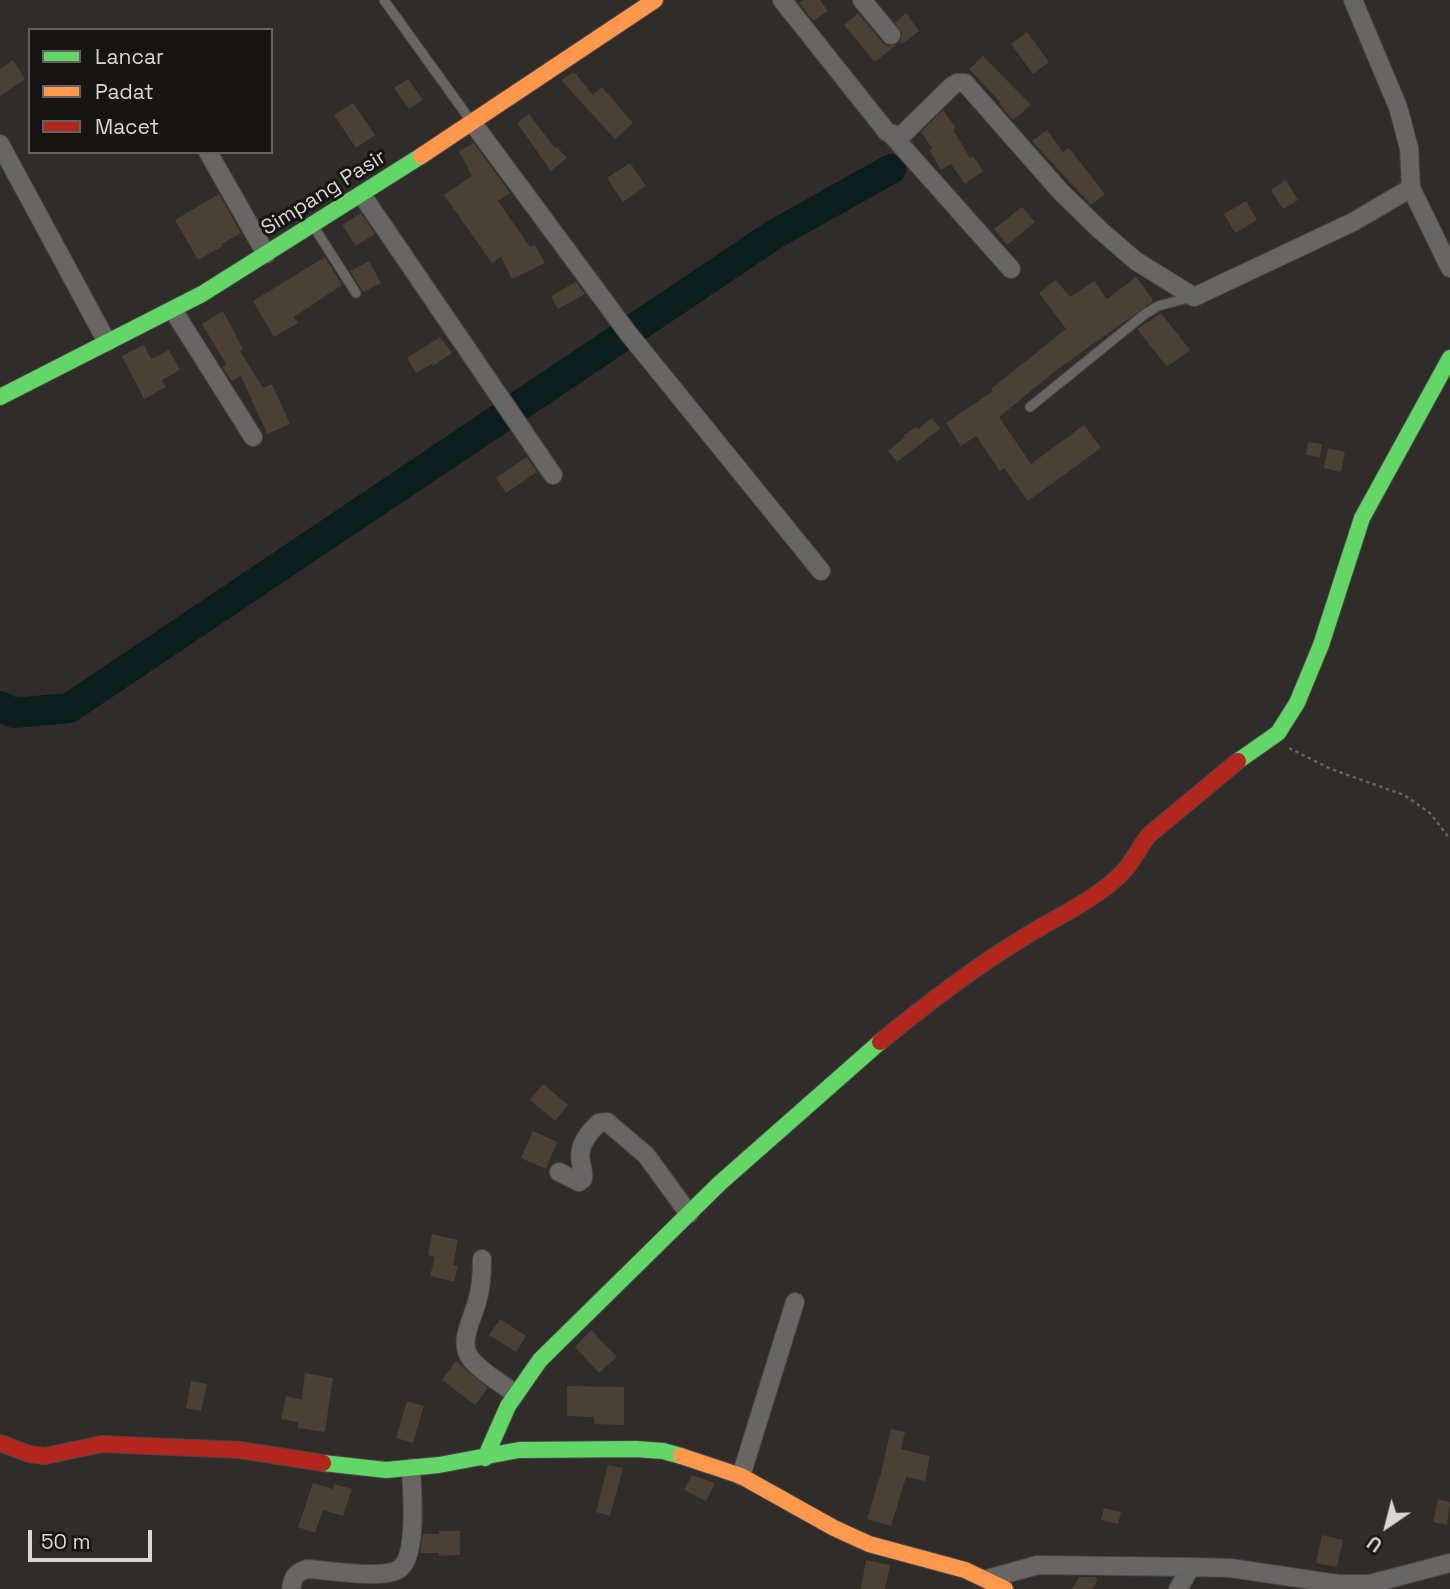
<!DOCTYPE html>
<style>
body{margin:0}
#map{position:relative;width:1450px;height:1589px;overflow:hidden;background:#2f2c2a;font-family:"Space Grotesk",sans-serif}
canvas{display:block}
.legend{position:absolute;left:28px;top:28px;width:245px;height:126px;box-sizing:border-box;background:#161513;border:2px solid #646261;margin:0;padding:9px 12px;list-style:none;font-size:21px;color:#d9d6d5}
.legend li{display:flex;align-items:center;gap:14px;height:35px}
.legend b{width:35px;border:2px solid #646261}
.north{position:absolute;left:1352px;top:1491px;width:70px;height:70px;-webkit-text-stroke:5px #161513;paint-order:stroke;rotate:215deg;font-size:19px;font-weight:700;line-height:28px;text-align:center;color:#d9d6d5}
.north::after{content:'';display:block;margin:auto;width:24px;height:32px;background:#d9d6d5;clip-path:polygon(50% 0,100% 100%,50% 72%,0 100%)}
.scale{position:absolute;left:28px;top:1530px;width:124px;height:32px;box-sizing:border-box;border:4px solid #d9d6d5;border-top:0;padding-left:9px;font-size:21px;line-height:24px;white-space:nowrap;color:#d9d6d5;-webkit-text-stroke:5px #161513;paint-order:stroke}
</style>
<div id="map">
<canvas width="1450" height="1589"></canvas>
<ul class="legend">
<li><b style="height:9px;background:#63d668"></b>Lancar</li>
<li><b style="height:9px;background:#ff974d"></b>Padat</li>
<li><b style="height:9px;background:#b3261e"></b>Macet</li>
</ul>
<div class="north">U</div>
<div class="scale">50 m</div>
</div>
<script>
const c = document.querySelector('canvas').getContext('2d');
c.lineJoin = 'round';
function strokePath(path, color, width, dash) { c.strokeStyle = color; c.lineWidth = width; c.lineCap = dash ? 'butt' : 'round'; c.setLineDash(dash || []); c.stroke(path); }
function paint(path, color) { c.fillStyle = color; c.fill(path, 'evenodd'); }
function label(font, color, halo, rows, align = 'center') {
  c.font = font + ' "Space Grotesk",sans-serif'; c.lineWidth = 6; c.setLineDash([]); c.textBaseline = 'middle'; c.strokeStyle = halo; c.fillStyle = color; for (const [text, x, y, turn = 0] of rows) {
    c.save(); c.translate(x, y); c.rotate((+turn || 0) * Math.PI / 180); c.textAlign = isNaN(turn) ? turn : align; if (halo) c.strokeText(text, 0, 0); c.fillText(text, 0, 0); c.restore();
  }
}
strokePath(new Path2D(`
 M0 706 14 713 69 708 775 234 891 169`), '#0b1d1c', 30);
paint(new Path2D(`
 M804 0H820L828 11 813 21 799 3Z
 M858 13 883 43 888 46 897 44 875 62 844 25Z
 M906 13 919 31 902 44 901 42 899 43 902 34 895 23Z
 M1027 32 1049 62 1033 74 1011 44Z
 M983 56 1031 105 1013 120 999 104 1001 103 969 69Z
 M13 60 25 79 0 96V69Z
 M574 72 593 95 602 87 633 123 615 139 561 80Z
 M408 79 423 100 409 109 394 88Z
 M353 103 375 135 356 148 334 115Z
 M943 110 956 128 953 130 970 158 973 156 983 171 965 184 951 164 941 170 929 150 932 148 921 132Z
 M529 114 555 148 557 147 567 158 551 171 517 123Z
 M1047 130 1063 152 1069 148 1105 194 1091 205 1032 141Z
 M474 143 510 193 498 201 530 247 535 245 545 263 512 279 501 257 492 263 444 195 472 176 459 151Z
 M630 163 646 186 623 202 607 178Z
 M1286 180 1298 200 1283 209 1271 190Z
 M219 194 241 233 222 244 223 246 198 260 175 220Z
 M1246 201 1257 220 1235 233 1224 214Z
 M1022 207 1035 222 1007 245 994 229Z
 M361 213 375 234 356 246 342 225Z
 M325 257 342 285 294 317 298 323 274 337 253 301Z
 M369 261 381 283 363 292 350 271Z
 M1136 277 1153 300 1152 302 1058 369 999 417 1031 464 1084 425 1101 448 1028 501 1004 468 1000 471 976 436 961 446 946 423 993 391 991 389 1066 329 1039 293 1056 280 1070 297 1094 281 1107 299Z
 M576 282 585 294 558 309 551 296Z
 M223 311 243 349 240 351 263 388 272 384 290 424 267 434 241 376 232 381 222 367 226 364 202 324Z
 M1161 313 1190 350 1167 367 1137 329Z
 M440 337 452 353 433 366 432 364 416 373 407 358Z
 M144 345 151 359 169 350 180 370 162 380 166 387 144 399 122 356Z
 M932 418 940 429 897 462 888 451 905 437 904 435 916 427 918 429Z
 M1308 442 1322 444 1320 457 1306 455Z
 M1328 448 1345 452 1341 472 1324 468Z
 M527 457 537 472 506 493 496 478Z
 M543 1084 568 1105 555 1121 530 1100Z
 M533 1131 557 1142 546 1169 521 1158Z
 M432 1234 458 1240 453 1265 458 1266 454 1282 430 1276 435 1257 428 1255Z
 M500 1319 526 1336 516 1352 489 1335Z
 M591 1330 617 1357 599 1373 575 1347Z
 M456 1361 488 1388 475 1405 442 1380Z
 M305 1373 333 1378 325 1432 298 1428V1422L281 1419 286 1396 302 1400Z
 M191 1381 207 1384 201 1411 186 1408Z
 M567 1386 624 1387V1425L594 1424V1417L567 1416Z
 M407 1401 424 1406 413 1443 396 1438Z
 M891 1429 905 1432 901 1449 930 1456 925 1481 906 1477 891 1526 867 1519 881 1473Z
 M608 1465 623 1468 610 1516 596 1512Z
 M692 1475 715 1483 706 1501 684 1490Z
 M313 1483 333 1489 334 1484 352 1489 343 1516 323 1510 315 1533 298 1527Z
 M1438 1499 1450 1502 1447 1525 1433 1522Z
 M1104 1508 1121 1512 1118 1524 1101 1520Z
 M439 1531H460V1555L439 1556V1553H420L423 1534H439Z
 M1322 1535 1343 1540 1337 1567 1316 1563Z
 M866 1560 890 1565 885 1589H861Z
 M1079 1577H1095L1098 1579 1092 1589H1072Z`), '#4b4034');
const lane = new Path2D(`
 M384 0 471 121
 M314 227 356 293
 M1030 407 1145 314 1158 306 1192 297`);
const street = new Path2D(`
 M782 0 887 132 898 136 903 134 952 86 957 83H965L1061 192 1100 230 1136 261 1194 297 1353 222 1411 188
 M862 0 891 35
 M1353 0 1398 107 1409 148 1411 188 1450 268
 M472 122 628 333 821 571
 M892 135 1011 269
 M0 144 107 342
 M208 152 266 254
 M362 195 553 475
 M173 310 253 437
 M559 1172 579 1182 583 1179C584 1172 583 1170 581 1163 577 1147 588 1133 599 1123L607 1122 646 1155 689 1214
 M482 1259C482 1273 481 1289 477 1302 472 1320 458 1343 471 1359 482 1373 500 1382 514 1393
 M741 1476 795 1302
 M987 1579 1038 1565 1191 1567 1230 1568 1338 1584H1370L1450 1563
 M291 1589C293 1577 295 1573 307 1569 328 1570 383 1580 399 1569 418 1557 412 1489 411 1468
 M1178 1589 1191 1567`);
const fast = new Path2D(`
 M0 397 202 294 421 156
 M1238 761 1278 733 1297 703 1321 645 1362 518 1450 358
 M485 1458 508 1406 540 1360 720 1183 880 1042
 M323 1463 386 1470 439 1465 519 1450 636 1449 663 1451 681 1456`);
const slow = new Path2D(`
 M421 156 655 0
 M681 1456 741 1476 834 1528 869 1544 965 1570 1005 1589`);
const jam = new Path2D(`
 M880 1042C924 1006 969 971 1018 941 1050 920 1094 901 1121 874 1132 864 1139 847 1149 835L1238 761
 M0 1443 29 1454 45 1456 102 1444 240 1450 323 1463`);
strokePath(lane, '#494746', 11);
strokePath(street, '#494746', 20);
strokePath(fast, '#494746', 18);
strokePath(slow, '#494746', 18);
strokePath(jam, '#494746', 18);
strokePath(new Path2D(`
 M1289 748 1331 769 1404 795 1430 813 1450 839`), '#656261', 2.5, [3.5, 3.5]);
strokePath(lane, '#676665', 9);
strokePath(street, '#676665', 18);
strokePath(fast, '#63d668', 16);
strokePath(slow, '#ff974d', 16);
strokePath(jam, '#b3261e', 16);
label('21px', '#d9d6d5', '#161513', [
 ["Simpang Pasir",324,193,-32]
]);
</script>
